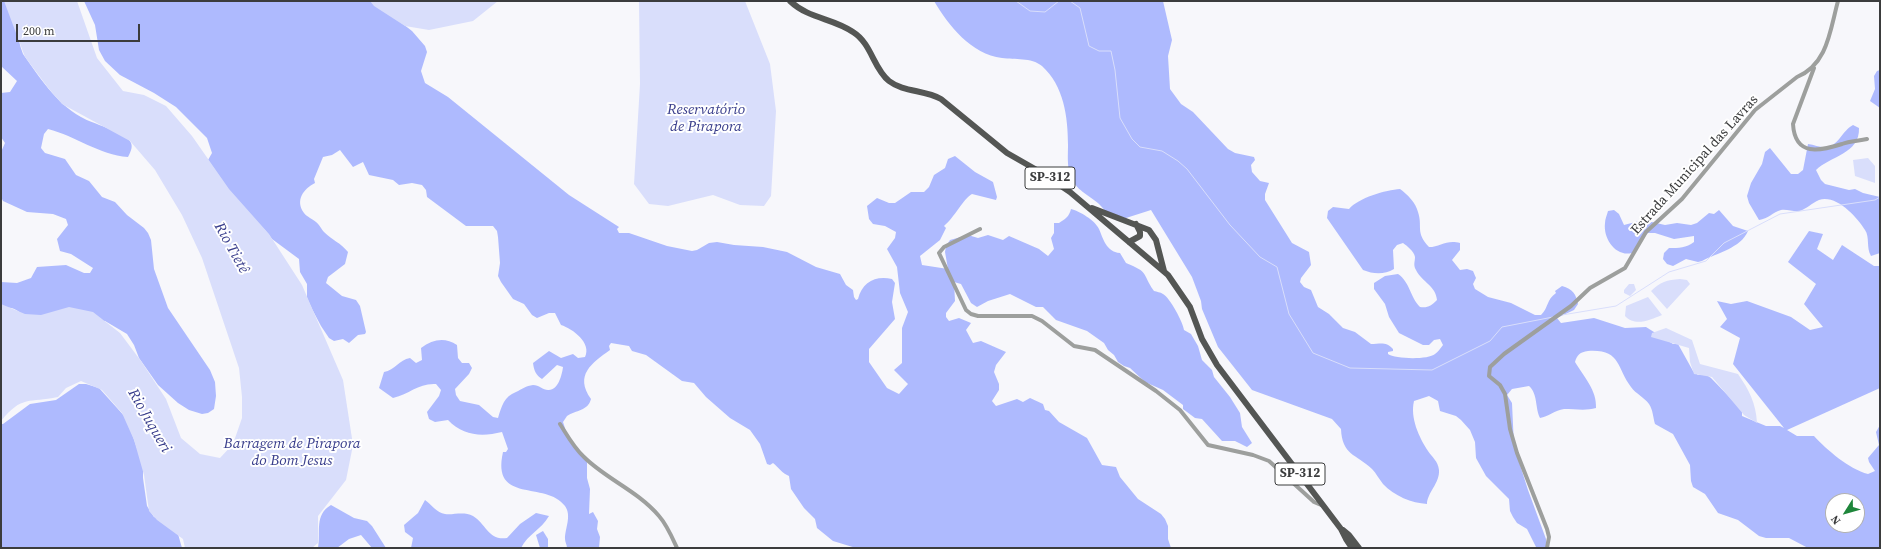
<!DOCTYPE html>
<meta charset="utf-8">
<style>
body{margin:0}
#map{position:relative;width:1881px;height:549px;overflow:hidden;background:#f7f7fb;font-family:"Source Serif 4",serif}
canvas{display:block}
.frame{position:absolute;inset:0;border:2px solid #3b3c3d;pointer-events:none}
.north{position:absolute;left:1825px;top:493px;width:40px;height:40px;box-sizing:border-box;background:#fff;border:1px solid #b1b1b1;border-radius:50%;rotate:233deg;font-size:11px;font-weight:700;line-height:16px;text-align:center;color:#3b3c3d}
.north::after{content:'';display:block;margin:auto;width:14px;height:18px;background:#1f863b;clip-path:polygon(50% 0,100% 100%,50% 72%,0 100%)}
.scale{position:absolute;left:16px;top:24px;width:124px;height:18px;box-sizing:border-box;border:2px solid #3b3c3d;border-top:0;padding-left:5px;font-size:12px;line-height:14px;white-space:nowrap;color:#3b3c3d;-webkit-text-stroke:3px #fff;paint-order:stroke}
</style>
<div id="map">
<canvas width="1881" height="549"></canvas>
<div class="frame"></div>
<div class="north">N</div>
<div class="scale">200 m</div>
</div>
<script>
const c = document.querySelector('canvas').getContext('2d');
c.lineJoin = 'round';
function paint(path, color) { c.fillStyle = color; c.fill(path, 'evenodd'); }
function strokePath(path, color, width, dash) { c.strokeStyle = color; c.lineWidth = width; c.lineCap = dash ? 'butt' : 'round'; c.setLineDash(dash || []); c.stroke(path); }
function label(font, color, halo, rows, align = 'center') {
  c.font = font + ' "Source Serif 4",serif'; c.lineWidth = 4; c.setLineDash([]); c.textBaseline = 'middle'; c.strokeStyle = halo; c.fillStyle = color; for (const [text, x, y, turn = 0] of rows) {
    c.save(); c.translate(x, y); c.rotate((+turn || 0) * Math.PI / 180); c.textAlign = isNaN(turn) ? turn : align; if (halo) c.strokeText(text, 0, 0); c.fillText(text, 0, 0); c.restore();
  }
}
paint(new Path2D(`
 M1 1H17C17 19 16 37 23 54 40 78 56 103 81 117 93 124 121 131 129 140 134 145 131 151 128 157 99 155 76 136 48 129L44 134 41 148 45 153 65 159 76 175 89 181 102 197 115 202 127 215 144 228 148 233 151 240 154 269 168 308 210 370 215 382 216 396 214 409 208 413 202 414 189 410 178 403 158 385 139 358 134 345 127 334 105 321 24 316C17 309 11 306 1 308V282L17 283 31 278 37 267 66 265 84 273H90L93 268 71 254 60 251 57 239 68 225 66 219 53 214 27 212 3 201 1 197V152L5 143 1 137V93L10 92 17 81 1 66Z
 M84 1H373L412 31 425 46 427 52 421 71 425 83 448 97 569 195 619 227 617 229 619 233H629L667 246 692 251 697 250 709 243 717 242 734 245 763 247 787 252 816 267 840 274 846 285 853 290 854 297 856 300 858 299C862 282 876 275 892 279L895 283 892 302 895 319 869 349V362L887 388 899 394 908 384 894 370 902 363V328L908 312 900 293 897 267 887 249 895 238 896 232 885 226 873 224 869 219 867 206 877 198 889 203H895L911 192H924L929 187 934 175 945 168 948 159 955 156 975 172 993 182 997 197 996 200 972 194C964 198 954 218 944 226L946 228 940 240 920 256 922 265 948 269 945 252 946 246 950 240 968 235 978 238 988 235 1003 240 1009 236 1039 249 1048 256 1054 249 1051 238 1054 233V223H1059C1065 219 1069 217 1071 209 1079 211 1095 220 1099 229 1103 238 1106 252 1120 253L1126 263C1150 273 1141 272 1154 291 1157 292 1160 292 1163 294 1170 298 1183 322 1184 330L1191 334 1198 346 1202 360 1212 370 1214 377 1230 397 1240 413 1242 427 1252 443 1247 447 1235 441H1222L1202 419 1195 418 1183 409V405L1163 390 1145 382 1130 368 1124 366 1118 362 1114 355 1108 350 1104 343 1087 331 1056 320 1043 307H1036L1010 294 988 301 977 307 971 303 961 284 954 282 955 301 946 313V317L949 321 959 318 971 323 966 330 973 343 981 341 1006 352 996 365 994 372 999 384V390L992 401 996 406 1017 399 1023 402 1030 398 1043 404 1045 410 1049 411 1059 422 1087 438 1102 465 1116 467 1120 477 1138 499 1161 514 1165 519 1168 526V539L1171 548H856L833 541 817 528 815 519 804 508 791 489 789 476C782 473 779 468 773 463L770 465 767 464 760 444 750 430 730 418 706 397 694 383 682 381 646 355 632 351 629 346 611 343 609 346 610 350C592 363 574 375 591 399 588 411 576 410 567 416L563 422 567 434 587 462V478L590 489 589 514 593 512 598 521 597 529 600 537 599 548H567C567 545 565 542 565 539 565 528 572 516 565 506 546 480 491 505 503 452H506L508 449 502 432C482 437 463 436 448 420L435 422 429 419 427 412 439 396 441 390 436 384C418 383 410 394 393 398L379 388 384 372C395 370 399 360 410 358L416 363 422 360 421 348C433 339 445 337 457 345L458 358 462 363H469L472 368 469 374 455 389 456 395 460 401 479 405 493 417 498 418C502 405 504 397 516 392 522 389 526 386 533 385 539 385 543 390 548 390 558 391 562 375 563 367L557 365 542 379C536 375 534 371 533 363L549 351 561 358 573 354 578 358 585 357C592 343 573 329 561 325L555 313H549L537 318 532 315 524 304 513 299 501 282 498 276 500 263 498 237 497 231 493 226H466L427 197 426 190 422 185 412 183 399 185 393 180 369 175 363 162 353 167 340 150 332 155 323 157 314 179 315 183C303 189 295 201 304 213 307 217 313 219 316 222 320 225 321 229 324 232 332 240 341 243 348 252L345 264 328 277 326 283 342 296 356 300 360 306 366 332 365 334 358 335 349 343 343 339 334 341 329 338 321 326 312 309 307 298V284L300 272 299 259 272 239 264 229 247 217 208 160 212 153 207 138 176 107 154 93 120 75 105 61 99 50 95 25Z
 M934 1H1163L1172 40 1168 56 1170 89 1181 104 1193 112 1228 149 1235 153 1254 157 1255 160 1251 165 1252 172 1260 181 1269 183 1265 194V200L1292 243 1309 252 1311 265 1301 278 1300 282 1304 287 1311 290 1318 307 1329 314 1343 328 1355 332 1371 344C1380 344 1386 341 1393 349V351L1388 352V354C1395 359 1428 360 1435 354 1438 352 1440 349 1443 345L1440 339 1434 340 1429 345H1423L1399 333 1389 317 1385 304 1374 289V283L1385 276 1398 274C1410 282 1410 297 1420 307 1428 308 1431 306 1437 300 1436 286 1422 282 1416 270 1413 265 1415 262 1415 257 1414 251 1407 246 1403 243L1397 245 1393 250 1394 269C1384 275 1373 274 1363 270L1327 218 1328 211 1333 207 1349 209C1358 198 1386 190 1400 189 1407 194 1416 203 1418 212 1423 227 1415 232 1429 247 1440 247 1447 239 1460 243V250L1452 260 1460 270 1467 269 1473 271 1476 278 1473 284 1475 289 1488 297 1511 303 1535 315H1541C1549 307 1546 300 1556 293L1555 291 1562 286C1573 289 1576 294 1578 304L1574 310 1557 318 1561 323 1594 318 1625 328 1646 327 1673 344H1678L1693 371 1698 375 1705 374 1711 378 1742 410V416L1766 426H1780L1784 428 1733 364 1740 338 1720 327 1727 319 1717 301 1731 304 1747 301 1791 317 1810 330 1823 327 1804 304 1816 284 1788 262 1809 231 1823 234 1817 249 1833 260 1842 245 1874 266H1880V388L1787 430 1797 436H1814C1827 450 1849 469 1868 474L1875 471 1869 462 1868 458 1879 445 1876 432 1880 425V548H1808L1789 538H1766L1759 536 1738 520 1718 513 1705 494 1693 487 1691 481 1690 465 1673 434 1655 424C1653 417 1653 410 1649 404 1644 397 1636 394 1631 387 1616 367 1621 349 1588 351 1580 352 1577 355 1575 362 1584 377 1597 390 1596 408 1586 411 1575 409 1564 409 1555 410 1548 417 1540 418 1535 408 1538 394 1529 386L1512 389 1507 395 1512 403 1514 446 1528 490 1546 539 1547 546 1544 548 1536 547 1527 529 1517 523 1513 517 1510 511 1509 499 1486 476 1476 458 1475 442 1470 430 1461 420 1456 416 1440 411 1438 401 1429 396 1414 401C1410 418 1419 437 1428 451 1432 457 1438 461 1439 470 1440 483 1427 493 1427 504 1412 503 1394 496 1383 484 1379 479 1376 473 1372 469 1356 454 1342 455 1341 429L1332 419 1252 390 1218 347 1202 309 1201 301 1192 277 1151 210 1126 218 1109 216C1106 212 1103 208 1099 204 1089 195 1075 190 1070 175 1067 165 1068 155 1068 145 1068 117 1064 86 1042 66 1031 57 1015 60 1002 58 971 54 949 26 934 1ZM1833 501H1857V525H1833Z
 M1880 70V108L1870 101 1875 89 1874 76 1877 71Z
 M1853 125 1859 128C1860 154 1830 156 1816 170L1821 180 1825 184 1849 190 1855 189 1863 193 1880 197V253L1871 256C1866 248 1870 237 1865 230 1857 217 1836 194 1819 200 1812 203 1806 209 1800 211 1794 212 1787 209 1781 210 1773 212 1768 219 1759 220L1749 203 1747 196 1751 183 1762 164 1765 152 1770 148 1791 174H1798L1803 170 1808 144C1815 145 1821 148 1827 147 1839 145 1842 131 1853 125Z
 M1614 210 1619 214 1624 225 1643 220 1665 225 1677 223 1691 225 1697 223 1709 213 1714 214 1719 210 1733 226 1748 231C1741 248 1717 253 1702 261L1698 262 1686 259 1673 266 1667 264 1663 259 1664 253 1669 248C1679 248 1686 248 1694 242V236L1674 239 1655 233H1648L1643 237 1632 253C1616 257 1603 239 1605 223 1605 219 1607 215 1608 211Z
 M79 384H86L99 388 127 419 143 466V478L147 506 154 517 160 519 178 534 182 548H1V424H3L30 404 56 400Z
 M425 500C431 504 437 513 445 514 454 515 464 511 473 516 486 524 489 541 507 538L520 524 536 513 549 516C541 530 528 534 521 548H411L413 538 405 532 404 525 418 513Z
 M331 505 354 518 367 521 372 526 386 548H372L361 535 349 539 337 548H318C321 532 314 515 331 505Z
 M543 531 548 539V548H540L536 535Z`), '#aebafe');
paint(new Path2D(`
 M4 1H77L97 58 123 91 144 95 166 106 192 136 229 189 269 234 302 285 343 380 353 445 346 480 318 516V543L312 548H185L183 539 157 520 149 511 144 475 134 440 122 413 102 390 81 381 66 388 58 397C29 403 22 395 1 421V304L25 314 41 315 69 307 93 312 120 333 141 361 166 399 181 438 200 454 220 458 233 444 242 418V397L239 368 202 258 182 215 155 170 130 141 62 104 49 89 25 57Z
 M370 1H498L473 21 429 30 405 26 374 6Z
 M639 1H745L770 64 776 111 771 196 764 206 740 205 713 195 668 206 649 204 634 184 640 84Z
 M1868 158 1875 166V183L1855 176 1853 160Z
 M1680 279 1687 280 1690 284 1667 309 1651 291C1660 282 1667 280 1680 279Z
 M1629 284H1634L1636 290 1630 296 1624 293V290Z
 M1648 297 1662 315C1650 320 1635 327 1625 316L1626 306Z
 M1666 328 1692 340 1700 364 1738 374C1749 390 1756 403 1757 423L1744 415 1712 377 1694 374 1690 362 1689 348 1651 337 1652 333Z`), '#d9defb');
strokePath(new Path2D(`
 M1016 1 1030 11 1045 12 1059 1
 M1070 1 1080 8 1089 46 1099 51H1111L1115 70 1120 118 1132 139 1140 147 1162 151 1178 161 1187 169 1230 225 1260 257 1277 267 1289 314 1313 353 1350 368 1432 370 1490 341 1502 327 1553 317
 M1562 315 1616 306 1669 272 1706 261 1724 243 1780 214 1875 200 1880 197`), '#d9defb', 1);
strokePath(new Path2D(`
 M1814 68 1793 124C1795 157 1820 151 1842 144 1850 141 1859 141 1867 139
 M980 229 944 247 939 253 966 310 971 314 978 316H1032L1042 321 1074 346 1095 350 1156 391 1180 410 1208 445 1253 455 1269 461 1314 502 1321 505
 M560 424C567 435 574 448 584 457 606 479 638 491 659 516 667 525 672 537 677 548
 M1547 548 1549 537 1547 529 1517 453 1510 429 1505 394 1500 385 1489 376 1490 367 1504 354 1571 306 1590 288 1625 268 1646 232 1682 199 1755 110 1797 77C1828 64 1830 30 1838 1`), '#9d9f9d', 4);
strokePath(new Path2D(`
 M790 1C809 19 833 18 853 32 872 44 873 68 889 81 903 92 925 90 941 99L1007 153 1042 173 1070 192 1168 275 1190 307 1202 339 1217 365 1341 529 1346 539 1352 548
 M1092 208 1149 230 1156 240 1164 271
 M1129 242 1140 236V232L1136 224
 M1343 530 1349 535 1359 548`), '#545654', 6);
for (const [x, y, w] of [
 [1050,178,50],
 [1300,474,50]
]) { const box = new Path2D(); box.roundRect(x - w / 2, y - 11, w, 22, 3); c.fillStyle = '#fff'; c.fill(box); strokePath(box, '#3b3c3d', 1); }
label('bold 13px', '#3b3c3d', null, [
 ["SP-312",1050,178],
 ["SP-312",1300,474]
]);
label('14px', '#3b3c3d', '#fff', [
 ["Estrada Municipal das Lavras",1695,165,-48]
]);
label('italic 15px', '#393e8c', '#fff', [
 ["Reservatório",706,110],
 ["de Pirapora",706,127],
 ["Rio Tietê",231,248,61],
 ["Rio Juqueri",149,421,60],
 ["Barragem de Pirapora",292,444],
 ["do Bom Jesus",292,461]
]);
</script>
